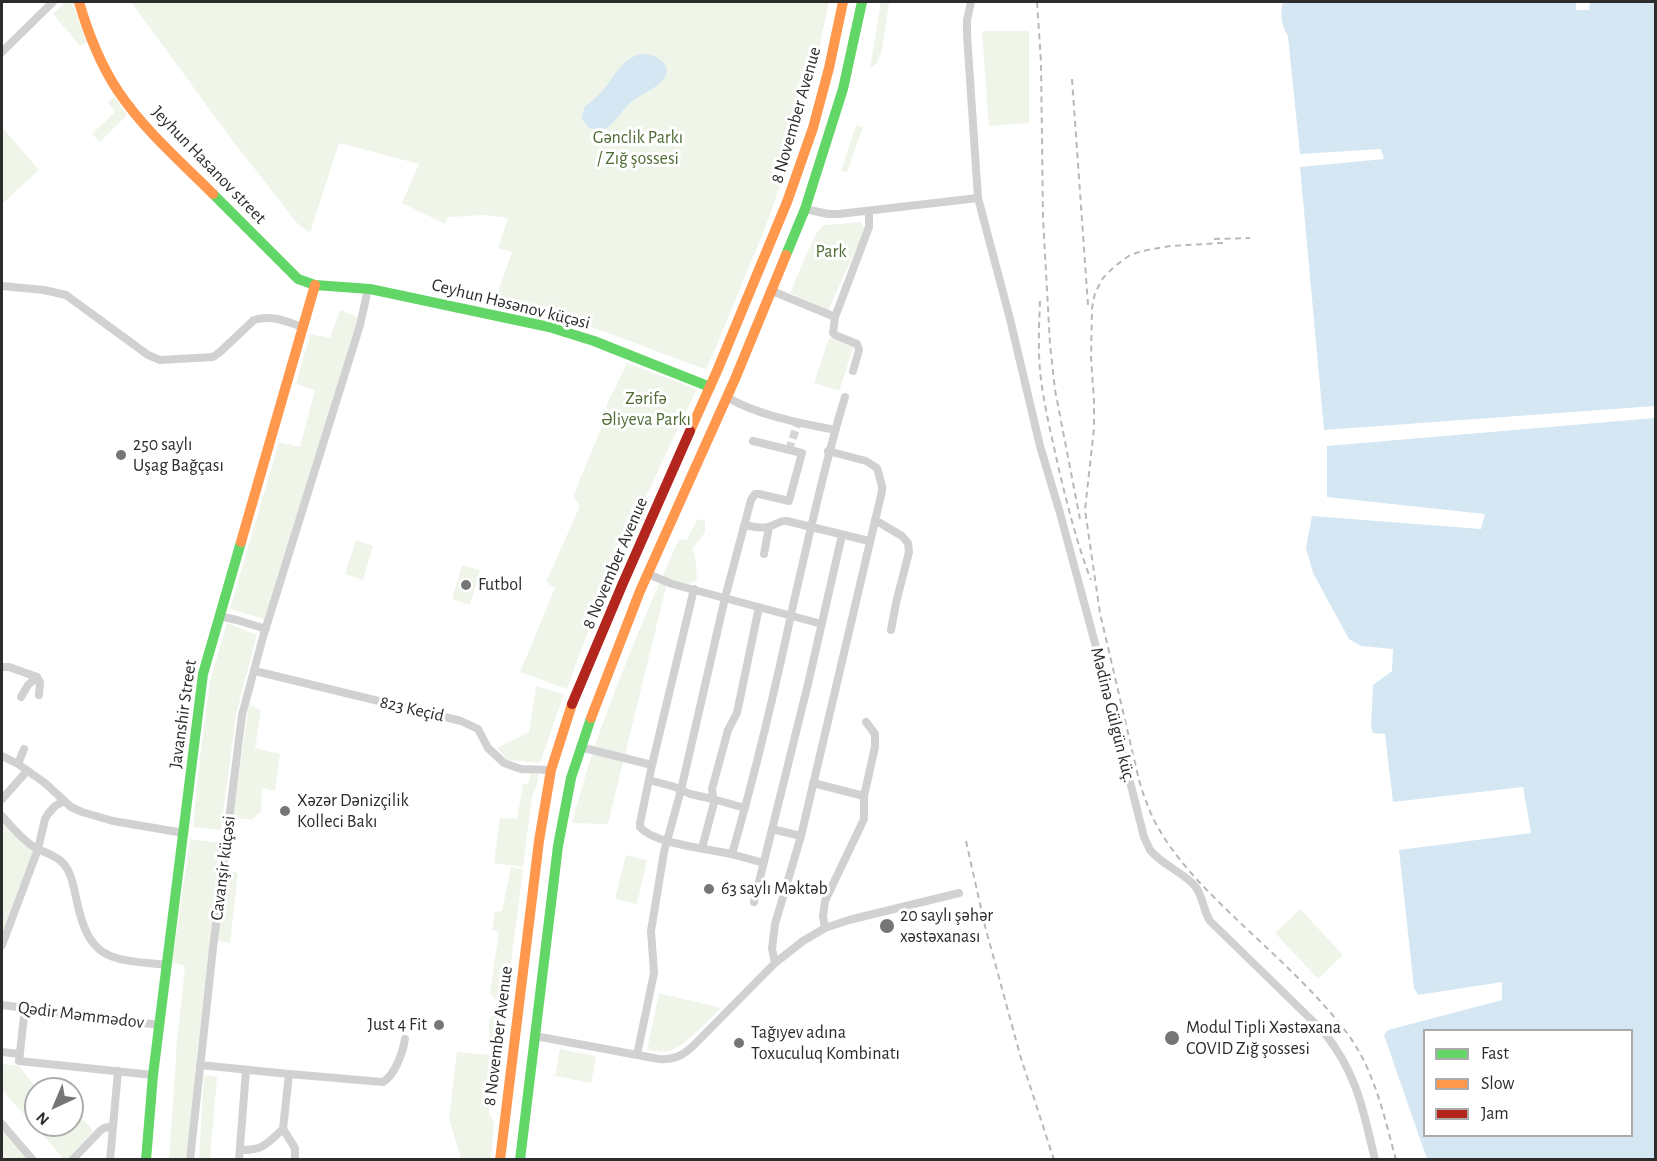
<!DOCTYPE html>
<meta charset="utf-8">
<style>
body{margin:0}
#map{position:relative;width:1657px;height:1161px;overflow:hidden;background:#fff;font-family:"Alegreya Sans",sans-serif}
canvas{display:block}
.frame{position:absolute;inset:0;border:3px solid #2c2c2c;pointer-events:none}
.legend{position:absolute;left:1423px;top:1029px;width:210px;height:108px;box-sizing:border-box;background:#fff;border:2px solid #ababab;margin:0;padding:8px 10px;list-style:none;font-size:18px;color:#2c2c2c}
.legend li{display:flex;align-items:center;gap:12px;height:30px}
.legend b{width:30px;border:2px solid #ababab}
.north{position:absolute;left:24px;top:1077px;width:60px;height:60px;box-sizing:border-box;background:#fff;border:2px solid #ababab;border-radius:50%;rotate:224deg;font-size:16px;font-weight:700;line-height:24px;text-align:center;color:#2c2c2c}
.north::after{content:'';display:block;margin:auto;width:21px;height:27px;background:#767676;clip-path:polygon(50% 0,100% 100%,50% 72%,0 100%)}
</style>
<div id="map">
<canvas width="1657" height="1161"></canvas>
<div class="frame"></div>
<ul class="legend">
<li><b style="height:8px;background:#63d668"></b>Fast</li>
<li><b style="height:8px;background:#ff974d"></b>Slow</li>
<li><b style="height:8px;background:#b3261e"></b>Jam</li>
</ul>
<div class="north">N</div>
</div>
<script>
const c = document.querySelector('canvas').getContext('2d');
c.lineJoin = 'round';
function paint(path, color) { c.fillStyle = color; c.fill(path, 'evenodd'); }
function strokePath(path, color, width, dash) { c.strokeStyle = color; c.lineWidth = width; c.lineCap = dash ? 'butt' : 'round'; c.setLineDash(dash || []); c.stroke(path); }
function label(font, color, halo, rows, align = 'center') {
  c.font = font + ' "Alegreya Sans",sans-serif'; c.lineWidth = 6; c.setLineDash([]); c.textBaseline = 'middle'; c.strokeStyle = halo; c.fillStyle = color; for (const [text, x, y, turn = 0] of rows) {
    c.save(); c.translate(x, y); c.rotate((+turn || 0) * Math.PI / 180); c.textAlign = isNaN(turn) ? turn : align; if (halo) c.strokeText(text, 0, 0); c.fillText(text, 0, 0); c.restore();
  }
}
paint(new Path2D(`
 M66 2H72L87 43 80 46 53 14Z
 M131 2H829L804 119 764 231 708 366 704 369 592 327 494 303 512 252 498 248 508 218 487 215 448 217 445 224 402 203 419 164 339 143 310 233 297 223 232 140Z
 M881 2H889L882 51 877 63 870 69Z
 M982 31H1029V123L989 126Z
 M115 97 127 115 100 142 92 134 115 112 108 102Z
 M856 125 863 127 847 172 841 171Z
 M2 127 39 170 2 204Z
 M861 222 865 229 828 311 790 293 815 235 824 225Z
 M340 310 358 317 267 620 230 609 279 442 300 447 315 390 296 384 310 334 330 338Z
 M829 338 854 346 839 391 814 383Z
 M627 363 697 389C650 486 603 586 567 689L520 672 555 588 546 582 580 506 573 496 603 424 610 415 606 406Z
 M697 519 705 521V532L692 550 695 554 697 580 688 584 668 579 608 824 572 823C597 726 638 631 679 539L687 540Z
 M356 540 373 546 363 580 345 574Z
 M462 565 480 570 470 605 452 599Z
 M227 623 257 635 236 715 221 830 193 827 200 755 210 681Z
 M536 686 564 694 540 763 507 760 497 748 529 732Z
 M249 704 261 711 255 748 280 754 275 791 262 788 261 812 251 820 233 817Z
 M531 773 538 774 537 785 532 797 523 867 494 863 500 818 517 819 523 784H528Z
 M2 822 33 852 2 933Z
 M190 839 221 843 196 1062 189 1159 169 1160 177 1041 185 966 172 963Z
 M626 855 647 860 637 904 615 899Z
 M511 867 523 870 508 986 505 1034 501 1039 496 1040 489 1039V1019L502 1008 490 993 499 932 492 930 495 912 502 911Z
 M225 869 238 873 230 943 217 941Z
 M1300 909 1343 955 1318 979 1275 933Z
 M659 993 721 1008C709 1019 686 1045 672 1050 663 1053 656 1051 647 1050Z
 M560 1049 596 1056 591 1083 555 1076Z
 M457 1052 500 1056 498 1077 493 1078 489 1113 494 1123 491 1159H461L449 1118Z
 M2 1064 19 1066 37 1089H36V1125H72V1106L93 1131 67 1159H64L2 1090Z
 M204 1075 217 1077 210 1159H199Z
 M2 1127 29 1159H5L2 1156Z`), '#f0f5ea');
paint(new Path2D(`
 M1283 2H1576V10H1589L1590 2H1655V406L1324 430 1300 167 1384 159 1381 149 1300 154 1288 36C1281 24 1280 15 1283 2Z
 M640 54C649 54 655 55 662 61 680 79 644 92 634 100 621 109 614 128 599 131L588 127 582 119 584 108C589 102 597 98 602 91 615 77 620 60 640 54Z
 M1655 418V1159H1427L1384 1035 1388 1030 1502 1000V982L1418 995 1414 988 1399 850 1531 833 1523 787 1393 802 1385 734 1373 733 1371 727 1373 685 1392 671 1393 649 1361 646 1349 639 1313 573 1306 548 1312 516 1481 529 1485 514 1327 497V446ZM1424 1030H1632V1136H1424Z`), '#d4e7f3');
strokePath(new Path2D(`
 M789 450 798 422`), '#d5d5d5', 8, [8, 4]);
strokePath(new Path2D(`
 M2 52 53 2
 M978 198 1010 319 1040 446 1060 513 1096 647 1144 837C1146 841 1148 846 1150 850 1162 865 1183 872 1195 886 1203 896 1203 910 1210 921L1323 1031C1357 1073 1363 1109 1375 1160
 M805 209 828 214H839L978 198 967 35V20L971 2
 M2 286 44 290 66 295 148 355 160 360 213 357 220 352 254 320C271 314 287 322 303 327
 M772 291 835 317
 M853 371 859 350 857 344 835 335 833 333 835 317 869 227V211
 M727 397C756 415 801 423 835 430
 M875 520 902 536 908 543 909 552 896 603 891 630
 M744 525C751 526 761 529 768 527 776 525 779 520 787 521L869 541
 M764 554 769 527
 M648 574 672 584 822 624
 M694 589 652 765 640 823V827C654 844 710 849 731 854 742 857 753 860 764 863
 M219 616 237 620 266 629
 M2 667H9L37 677
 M255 671 461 721 478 729 488 748 504 763 521 769 551 770
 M37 677 40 682 39 695
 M21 697 28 685 37 677
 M580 747 652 765
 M24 749 18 764 45 783 71 807 82 812 113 821 184 833
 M2 756 18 764
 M649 780 675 787 690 794 713 799 745 808
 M813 783 864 796
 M2 799 27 771
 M2 816C11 826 20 837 31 845 41 852 55 854 63 863 72 873 74 889 77 902 90 963 113 959 167 965
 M772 829 801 836
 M702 848 714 803 712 789 728 730 737 713 759 607
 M732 854C756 771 776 686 794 601 810 533 824 465 845 397
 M754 902 808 684 842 535
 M825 928 823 916 825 901 864 819V796L875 747V734L866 722
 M2 945 38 849 45 819 48 814 55 806 64 801
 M775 963 772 949 775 924 801 836 882 491V486L877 468 866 461 828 451
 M2 1005 160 1025
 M25 1008 19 1061 153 1075
 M535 1036 659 1059C674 1060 682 1056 692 1047L775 963 803 941 825 928 849 920 959 893
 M2 1052 20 1054
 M637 1055 654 973 651 931 664 852 681 790 725 598 751 500 755 494H759L789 501 802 453 753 441
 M200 1065 289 1074
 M2 1124 33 1160
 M240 1150C262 1151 267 1144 283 1129
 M72 1160 100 1131 104 1128 113 1126
 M110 1160 118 1071
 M190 1160 213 948 242 715 263 637 360 325 368 289
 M239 1160 246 1070
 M295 1160V1148L283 1129 289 1074 383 1082C395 1075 403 1052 405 1039`), '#d1d1d1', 8);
strokePath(new Path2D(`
 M213 194 298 279 315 285 370 289 549 327 594 341 710 387
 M786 255 805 209 843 89 862 2
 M146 1160 153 1075 203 674 241 542
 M520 1160 558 846 571 778 591 718`), '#63d668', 10);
strokePath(new Path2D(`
 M79 2C88 33 100 64 118 91 144 130 180 161 213 194
 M690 431 717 371 787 202 813 128 829 68 843 2
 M241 542 315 285
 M591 718 640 591 735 379 786 255
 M500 1160 539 841 551 770 572 704`), '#ff974d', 10);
strokePath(new Path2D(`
 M572 704 623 583 690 431`), '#b3261e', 10);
strokePath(new Path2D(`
 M1037 2 1041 62 1043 218 1050 344 1055 390 1080 519
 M1072 79 1088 305
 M1214 239 1250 238
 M1223 243 1170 246 1142 251 1130 255 1115 266 1103 278 1095 293 1092 308 1091 357 1094 401V428L1085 510 1100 613 1139 780C1143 794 1148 808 1155 822 1173 856 1200 884 1227 910 1267 949 1313 988 1347 1033 1375 1071 1384 1116 1396 1160
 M1040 301C1039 324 1038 348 1040 370 1043 403 1052 437 1059 470 1068 507 1077 544 1091 580
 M966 841 985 926 1020 1055 1054 1160`), '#b8b8b8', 2, [6, 4.5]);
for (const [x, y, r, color] of [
 [121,455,6,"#767676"],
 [466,585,6,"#767676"],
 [285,811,6,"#767676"],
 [709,889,6,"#767676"],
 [887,926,8,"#767676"],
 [439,1025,6,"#767676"],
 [1172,1038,8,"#767676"],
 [739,1043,6,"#767676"]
]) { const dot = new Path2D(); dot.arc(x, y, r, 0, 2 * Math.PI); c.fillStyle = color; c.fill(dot); strokePath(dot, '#fff', 2); }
label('18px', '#2c2c2c', '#fff', [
 ["8 November Avenue",796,115,-74],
 ["Jeyhun Hasanov street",209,165,46],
 ["Ceyhun Həsənov küçəsi",511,304,14],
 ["8 November Avenue",615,563,-67],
 ["823 Keçid",412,709,13],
 ["Javanshir Street",183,714,-82],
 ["Mədinə Gülgün küç.",1113,715,76],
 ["Cavanşir küçəsi",223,868,-83],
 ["Qədir Məmmədov",81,1015,7],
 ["8 November Avenue",498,1036,-83]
]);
label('18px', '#4f6c36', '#fff', [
 ["Gənclik Parkı",638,138],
 ["/ Zığ şossesi",638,159],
 ["Park",831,252],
 ["Zərifə",646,399],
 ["Əliyeva Parkı",646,420]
]);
label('18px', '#2c2c2c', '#fff', [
 ["250 saylı",133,445],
 ["Uşag Bağçası",133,466],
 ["Futbol",478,585],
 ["Xəzər Dənizçilik",297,801],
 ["Kolleci Bakı",297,822],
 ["63 saylı Məktəb",721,889],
 ["20 saylı şəhər",900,916],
 ["xəstəxanası",900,937],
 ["Just 4 Fit",427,1025,"right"],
 ["Modul Tipli Xəstəxana",1186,1028],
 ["COVID Zığ şossesi",1186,1049],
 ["Tağıyev adına",751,1033],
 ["Toxuculuq Kombinatı",751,1054]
], 'left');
</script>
